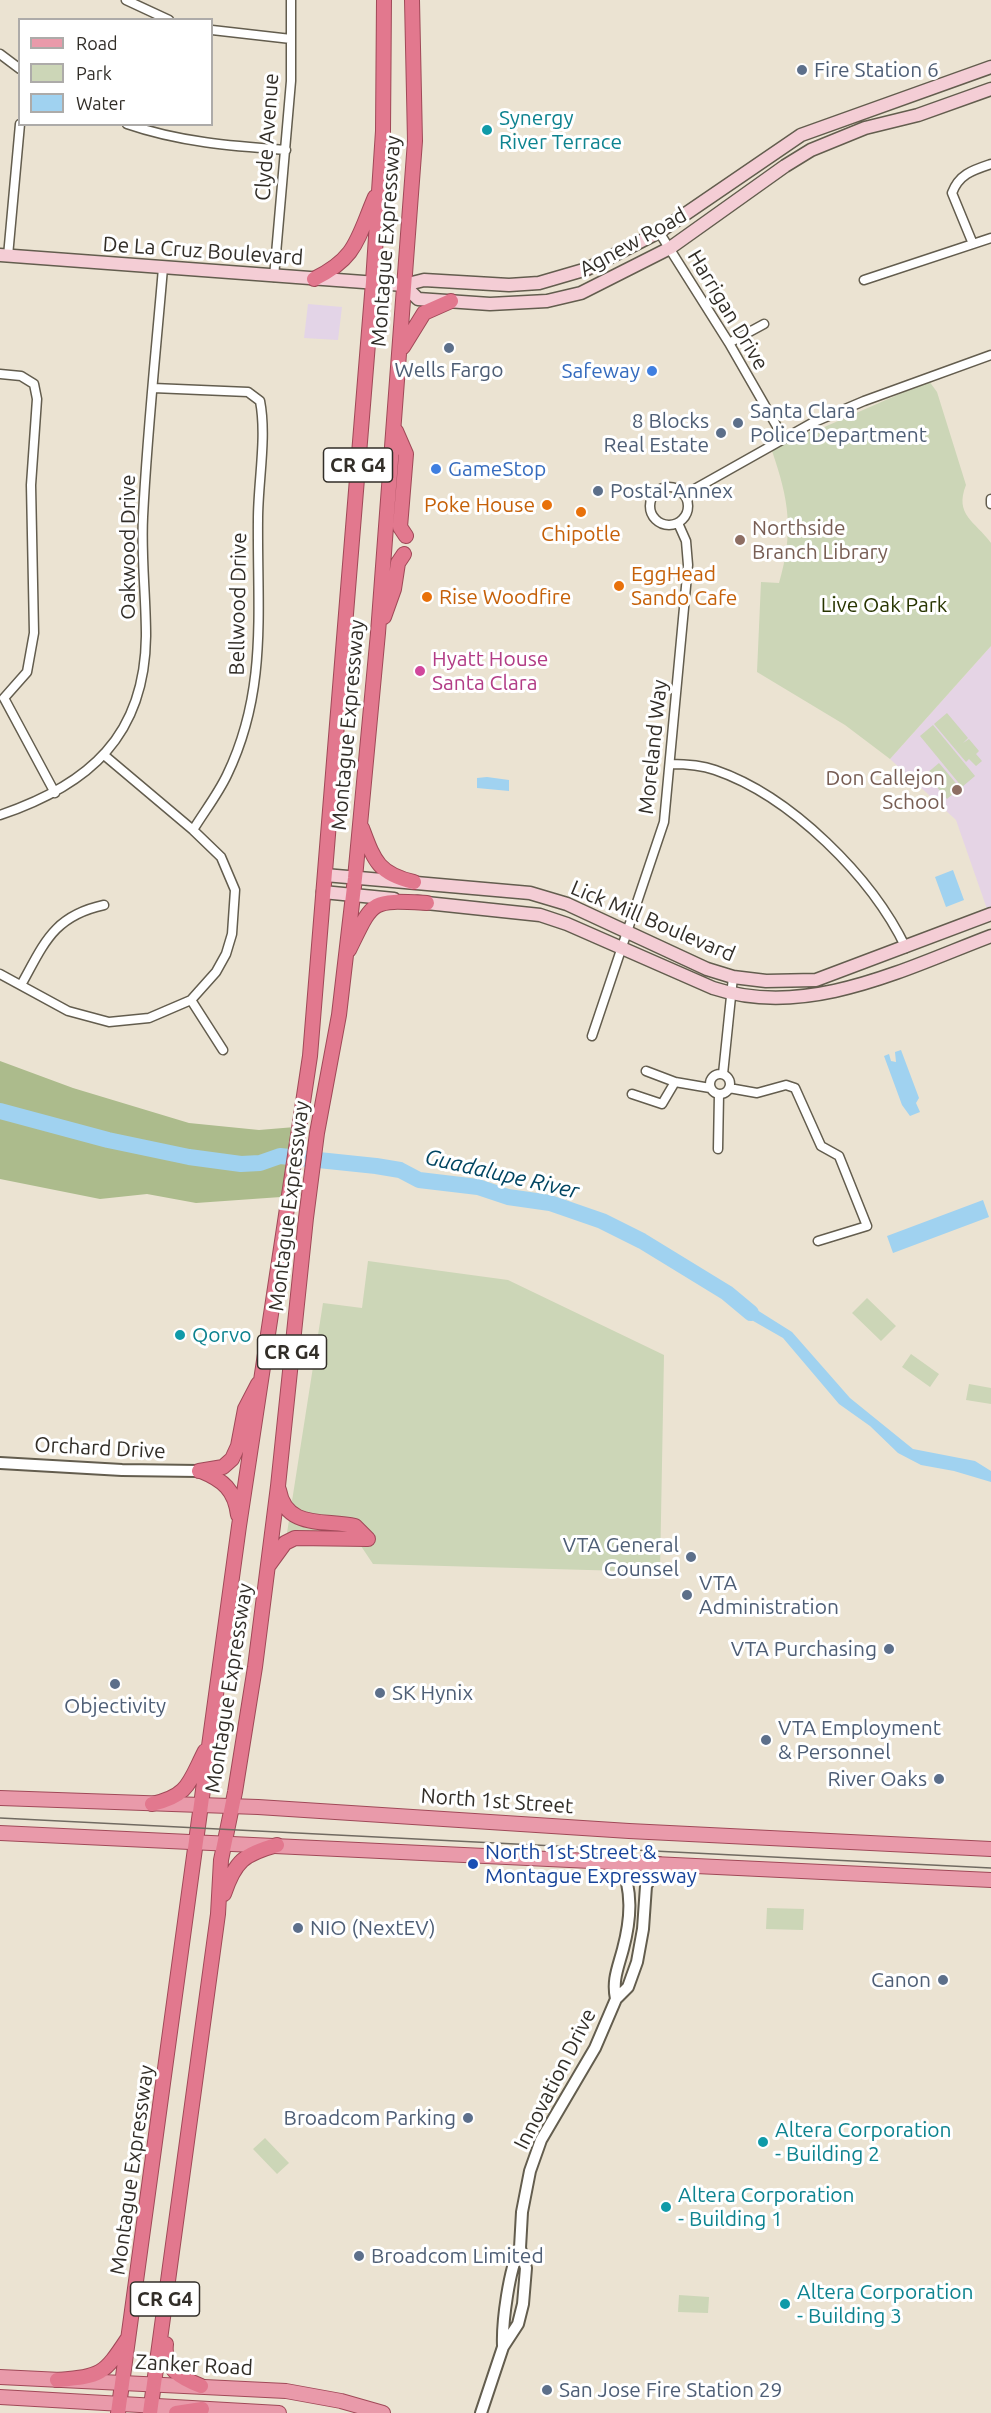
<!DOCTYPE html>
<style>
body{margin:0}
#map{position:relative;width:991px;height:2413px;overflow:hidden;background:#ebe3d2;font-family:Ubuntu,sans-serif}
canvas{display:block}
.legend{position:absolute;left:18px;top:18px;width:195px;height:108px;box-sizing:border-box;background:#fff;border:2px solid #adaba9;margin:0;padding:8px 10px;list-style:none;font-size:18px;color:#322e28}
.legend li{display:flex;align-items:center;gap:12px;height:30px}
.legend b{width:30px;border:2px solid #adaba9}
</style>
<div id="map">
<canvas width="991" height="2413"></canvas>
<ul class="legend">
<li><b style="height:8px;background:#e99aaa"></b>Road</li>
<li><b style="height:16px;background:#ccd6b7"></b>Park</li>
<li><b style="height:16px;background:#a0d2f0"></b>Water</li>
</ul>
</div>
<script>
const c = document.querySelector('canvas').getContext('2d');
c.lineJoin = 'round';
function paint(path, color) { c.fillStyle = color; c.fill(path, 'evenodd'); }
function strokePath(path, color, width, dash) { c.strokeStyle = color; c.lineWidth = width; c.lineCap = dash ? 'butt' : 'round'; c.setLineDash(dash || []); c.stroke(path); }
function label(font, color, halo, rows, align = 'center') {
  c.font = font + ' Ubuntu,sans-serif'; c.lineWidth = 6; c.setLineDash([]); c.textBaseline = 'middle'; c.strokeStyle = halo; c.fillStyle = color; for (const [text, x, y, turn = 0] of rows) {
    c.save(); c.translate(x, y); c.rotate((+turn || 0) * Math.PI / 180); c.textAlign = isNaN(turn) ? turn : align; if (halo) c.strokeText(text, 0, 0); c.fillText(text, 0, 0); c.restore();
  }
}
paint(new Path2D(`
 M308 304 342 307 338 340 304 338Z`), '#e3d4e7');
paint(new Path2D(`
 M991 646V907L987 909 956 820 890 759Z`), '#e5d4e5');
paint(new Path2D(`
 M929 381 937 392 966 485C954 515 975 521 991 543V646L890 759 845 725 757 672 761 582 779 583C794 532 789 500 772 451L805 432H813Z
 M947 713 968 738 963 743 969 739 979 751 976 754 982 761 976 766 969 759 966 762 934 724Z
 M933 725 975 776 962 787 920 736Z
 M939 763 960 788 947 799 926 774Z
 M368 1261 508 1280 664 1355 660 1572 373 1564 359 1543 287 1533 323 1303 362 1308Z
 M867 1298 896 1326 881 1341 852 1313Z
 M911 1354 939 1374 930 1387 902 1367Z
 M969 1384 991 1388V1404L966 1400Z
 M767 1908 804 1909 803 1930 766 1929Z
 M265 2138 289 2163 277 2174 253 2149Z
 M679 2295 709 2297 708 2313 678 2312Z`), '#ccd6b7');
paint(new Path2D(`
 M0 1061 73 1088 189 1123 259 1130 295 1127 281 1197 196 1203 147 1194 100 1199 0 1179Z`), '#acbb8c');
paint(new Path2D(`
 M487 777 509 780V791L477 788V778Z
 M953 870 964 900 946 907 935 877Z
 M901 1050 919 1098 916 1103 920 1112 910 1116 902 1105 884 1056 889 1054 891 1061 896 1062 895 1052Z
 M983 1200 989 1217 893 1253 887 1236Z
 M738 1298 792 1332 850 1398 913 1449 975 1461 991 1471V1482L954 1471 921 1465 898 1453 870 1426 839 1404 783 1338 741 1314 732 1301Z`), '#a0d2f0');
strokePath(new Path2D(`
 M0 1111 108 1140 189 1157 241 1164 260 1163 280 1156 376 1166 400 1170 419 1180 478 1187 508 1197 550 1203 602 1221 642 1241 727 1293 751 1313`), '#a0d2f0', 16);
const minor = new Path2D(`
 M126 0 169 20
 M212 30 291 39
 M0 54 20 69
 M127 124C179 142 231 146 286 150
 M659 232 729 343 783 437
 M973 244 952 193C959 174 973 170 991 164
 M8 256 20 124
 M274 277 291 81V0
 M864 280 991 238
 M729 343 764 324
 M0 374 21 376 34 384 37 399 31 485 34 633 27 672 4 698
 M153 388 248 392 260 401C267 437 258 482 258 519 257 610 268 690 227 775 218 794 204 812 193 830
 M650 506a19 19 0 1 1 38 0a19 19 0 1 1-38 0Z
 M684 495 812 423 864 401 991 355
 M991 499V504
 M4 698 55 793
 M670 764C685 764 701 765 715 770 791 796 872 877 906 948
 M0 815C89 785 145 736 146 636 146 596 141 557 143 517 147 434 156 351 163 268
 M0 974 68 1011 109 1022 149 1018 191 1000 216 972 226 954 232 934 235 890 221 857 193 830 104 755
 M21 985C44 944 53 916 104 905
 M191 1000 223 1050
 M592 1036 664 822 688 565 686 541 678 523
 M646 1071 675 1082 710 1088
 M710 1084a10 10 0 1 1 20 0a10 10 0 1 1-20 0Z
 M723 1074 733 977
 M729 1088 757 1093 786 1085 795 1088 821 1146 839 1156 867 1226 818 1241
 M632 1094 662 1104 675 1082
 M718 1149 719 1094`);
const tertiary = new Path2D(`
 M0 1463 122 1470 199 1471
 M616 1999C612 1980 618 1968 623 1949 631 1919 633 1891 620 1861
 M503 2346C502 2322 509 2269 520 2248
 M481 2413 503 2347 518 2324 523 2304 526 2268 520 2248 522 2212 530 2171 541 2140 595 2048 616 1999 628 1987 637 1962 643 1929 646 1886 659 1863`);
const secondary = new Path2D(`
 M0 255 404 285 424 280 509 285 539 283 587 269 659 232 801 135 991 67
 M404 285 418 299 490 304 547 301 581 293 670 248 785 166 811 150 865 128 918 115 991 89
 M325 875 530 893 567 904 707 969 733 977 766 981 816 980 991 914
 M323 892 394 899
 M417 902 540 915 567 924 713 988C807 1019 904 969 991 936`);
const primary = new Path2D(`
 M0 1798 258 1807 629 1831 991 1849
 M0 1833 991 1880
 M0 2377 286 2391 341 2401 383 2413
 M0 2397 279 2413`);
const trunk = new Path2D(`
 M314 279C357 258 357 239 375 197
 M403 347 424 313 451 301
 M396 431 406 454 400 527 406 536
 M384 617 394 589 398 563 404 554
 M362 828C374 860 378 874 414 882
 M349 950C374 899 370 900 427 903
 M199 1471 223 1467 232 1459 238 1446 245 1409 258 1384
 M201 1471C223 1480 235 1490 238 1515
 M279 1490C286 1530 326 1519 355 1526L368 1539
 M269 1565 285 1543 295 1538 368 1539
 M152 1804C189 1796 189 1782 205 1751
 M224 1894C235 1861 244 1854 277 1845
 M166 2344C163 2369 181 2378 201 2386
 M57 2380C101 2376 103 2376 128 2338
 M118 2413 239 1526 310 1056 373 282 383 131 384 0
 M150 2413 218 1914 221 1860 235 1792 255 1667 278 1486 306 1218 317 1133 339 1015 355 878 378 633 415 141 412 0
 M176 2413 202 2409`);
strokePath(minor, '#635d4e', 11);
strokePath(tertiary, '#635d4e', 14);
strokePath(secondary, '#635d4e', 15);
strokePath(primary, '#a04958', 16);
strokePath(trunk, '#a04958', 16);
strokePath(minor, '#fff', 8);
strokePath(tertiary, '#fff', 10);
strokePath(secondary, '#f4cdd5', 12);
strokePath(primary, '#e99aaa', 14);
strokePath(trunk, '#e2788e', 14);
strokePath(new Path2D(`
 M0 1818 991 1868`), '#706a61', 1.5);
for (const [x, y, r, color] of [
 [802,70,6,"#5c6f8a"],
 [487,130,6,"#0f9aa8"],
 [449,348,6,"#5c6f8a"],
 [652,371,6,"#3f7fe0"],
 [738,423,6,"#5c6f8a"],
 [721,433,6,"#5c6f8a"],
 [436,469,6,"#3f7fe0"],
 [598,491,6,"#5c6f8a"],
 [547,505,6,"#e8710a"],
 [581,512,6,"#e8710a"],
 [740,540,6,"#8d6e63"],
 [619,586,6,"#e8710a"],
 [427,597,6,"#e8710a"],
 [420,671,6,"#d1479c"],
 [957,790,6,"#8d6e63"],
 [180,1335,6,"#0f9aa8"],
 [691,1557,6,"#5c6f8a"],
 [687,1595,6,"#5c6f8a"],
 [889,1649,6,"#5c6f8a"],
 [115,1684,6,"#5c6f8a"],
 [380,1693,6,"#5c6f8a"],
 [766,1740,6,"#5c6f8a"],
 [939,1779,6,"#5c6f8a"],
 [473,1864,6,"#1a4fb4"],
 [298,1928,6,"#5c6f8a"],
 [943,1980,6,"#5c6f8a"],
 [468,2118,6,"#5c6f8a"],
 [763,2142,6,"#0f9aa8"],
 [666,2207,6,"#0f9aa8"],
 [359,2256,6,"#5c6f8a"],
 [785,2304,6,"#0f9aa8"],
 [547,2390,6,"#5c6f8a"]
]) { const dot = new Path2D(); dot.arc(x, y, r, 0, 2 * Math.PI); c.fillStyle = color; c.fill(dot); strokePath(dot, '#fff', 2); }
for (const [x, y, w] of [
 [358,465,69],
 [292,1352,69],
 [165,2299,69]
]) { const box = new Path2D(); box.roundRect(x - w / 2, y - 17, w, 34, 4.5); c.fillStyle = '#fff'; c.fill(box); strokePath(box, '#322e28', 1.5); }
label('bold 20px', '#322e28', null, [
 ["CR G4",358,465],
 ["CR G4",292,1352],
 ["CR G4",165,2299]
]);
label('21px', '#4e5e75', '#fff', [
 ["Fire Station 6",814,70],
 ["Wells Fargo",449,370,"center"],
 ["Santa Clara",750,411],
 ["Police Department",750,435],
 ["8 Blocks",709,421,"right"],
 ["Real Estate",709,445,"right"],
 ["Postal Annex",610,491],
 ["VTA General",679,1545,"right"],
 ["Counsel",679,1569,"right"],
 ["VTA",699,1583],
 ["Administration",699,1607],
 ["VTA Purchasing",877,1649,"right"],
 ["SK Hynix",392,1693],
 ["Objectivity",115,1706,"center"],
 ["VTA Employment",778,1728],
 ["& Personnel",778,1752],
 ["River Oaks",927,1779,"right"],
 ["NIO (NextEV)",310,1928],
 ["Canon",931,1980,"right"],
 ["Broadcom Parking",456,2118,"right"],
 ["Broadcom Limited",371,2256],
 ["San Jose Fire Station 29",559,2390]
], 'left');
label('21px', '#0d838f', '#fff', [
 ["Synergy",499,118],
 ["River Terrace",499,142],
 ["Qorvo",192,1335],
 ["Altera Corporation",775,2130],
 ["- Building 2",775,2154],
 ["Altera Corporation",678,2195],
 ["- Building 1",678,2219],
 ["Altera Corporation",797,2292],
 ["- Building 3",797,2316]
], 'left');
label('21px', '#322e28', '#fff', [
 ["Clyde Avenue",267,137,-86],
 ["Montague Expressway",386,241,-86],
 ["Agnew Road",633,242,-29],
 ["De La Cruz Boulevard",203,251,4],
 ["Harrigan Drive",728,310,59],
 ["Oakwood Drive",128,547,-90],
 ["Bellwood Drive",238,604,-89],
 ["Montague Expressway",348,725,-85],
 ["Moreland Way",653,747,-84],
 ["Lick Mill Boulevard",653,921,23],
 ["Montague Expressway",289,1206,-83],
 ["Orchard Drive",100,1448,3],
 ["Montague Expressway",229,1688,-81],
 ["North 1st Street",497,1801,4],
 ["Innovation Drive",555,2079,-63],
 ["Montague Expressway",132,2170,-82],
 ["Zanker Road",194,2365,3]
]);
label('21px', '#366cbe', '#fff', [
 ["Safeway",640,371],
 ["GameStop",448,469,"left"]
], 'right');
label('21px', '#c56008', '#fff', [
 ["Poke House",535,505,"right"],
 ["Chipotle",581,534,"center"],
 ["EggHead",631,574],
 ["Sando Cafe",631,598],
 ["Rise Woodfire",439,597]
], 'left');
label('21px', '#785e54', '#fff', [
 ["Northside",752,528],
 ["Branch Library",752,552],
 ["Don Callejon",945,778,"right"],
 ["School",945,802,"right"]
], 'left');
label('21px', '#283500', '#fff', [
 ["Live Oak Park",884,605]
]);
label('21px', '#b23c85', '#fff', [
 ["Hyatt House",432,659],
 ["Santa Clara",432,683]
], 'left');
label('21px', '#164399', '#fff', [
 ["North 1st Street &",485,1852],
 ["Montague Expressway",485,1876]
], 'left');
label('italic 22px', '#014561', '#fff', [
 ["Guadalupe River",502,1174,13]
]);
</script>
